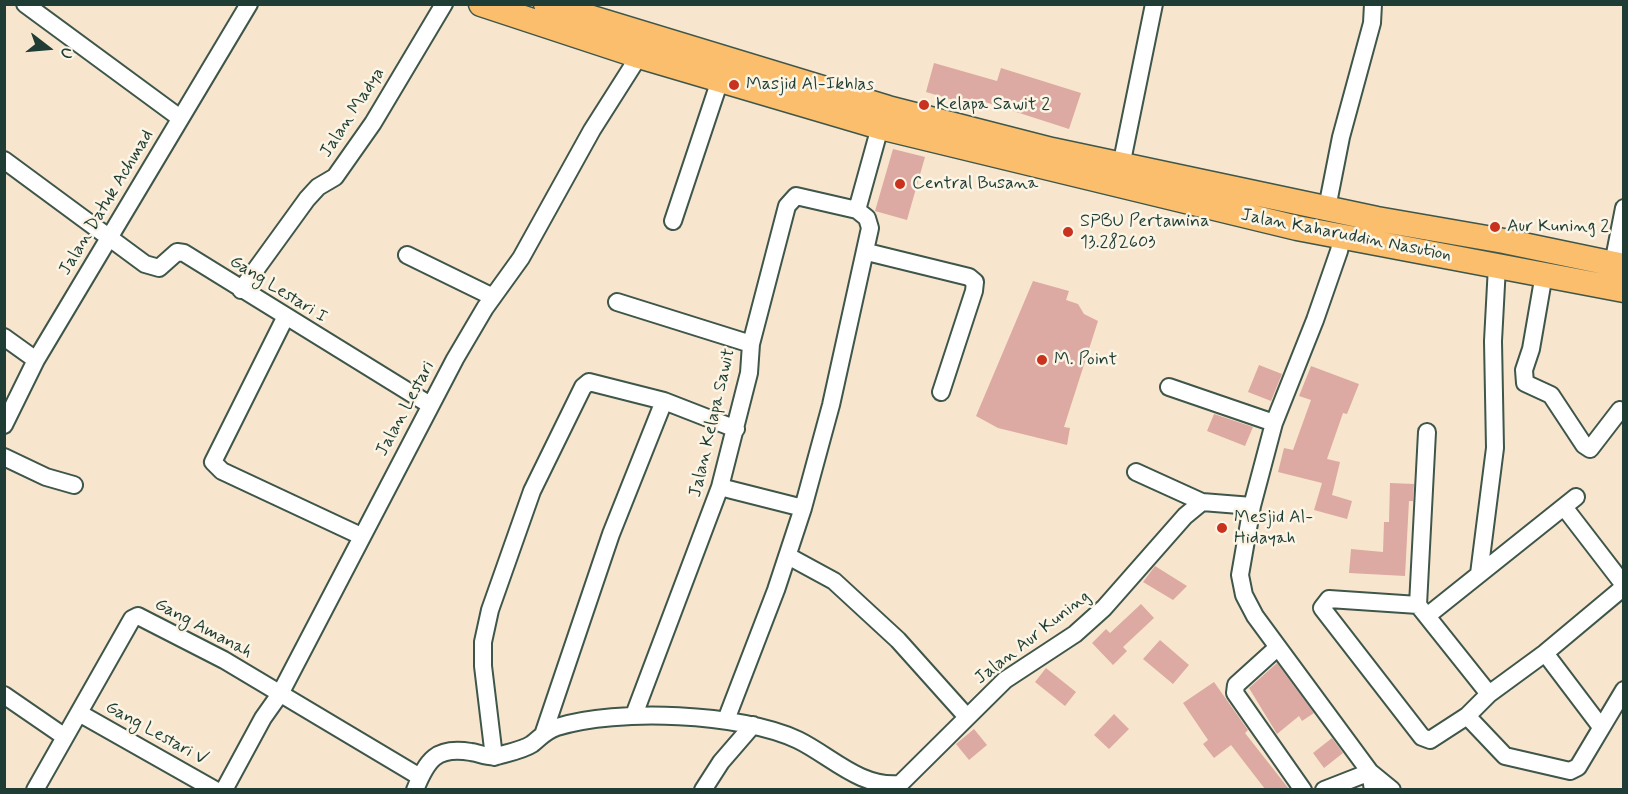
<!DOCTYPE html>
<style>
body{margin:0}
#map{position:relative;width:1628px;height:794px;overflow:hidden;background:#f7e6cd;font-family:Mynerve,sans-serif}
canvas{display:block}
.frame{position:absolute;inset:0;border:6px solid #1f3d34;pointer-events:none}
.north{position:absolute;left:18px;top:18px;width:60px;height:60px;-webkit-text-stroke:4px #fcf5e5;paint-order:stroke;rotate:106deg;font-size:16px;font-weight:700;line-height:24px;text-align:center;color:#1f3d34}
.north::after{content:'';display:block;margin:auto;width:21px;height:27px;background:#1f3d34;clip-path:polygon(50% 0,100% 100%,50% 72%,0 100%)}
</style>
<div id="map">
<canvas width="1628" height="794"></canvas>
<div class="frame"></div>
<div class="north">U</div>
</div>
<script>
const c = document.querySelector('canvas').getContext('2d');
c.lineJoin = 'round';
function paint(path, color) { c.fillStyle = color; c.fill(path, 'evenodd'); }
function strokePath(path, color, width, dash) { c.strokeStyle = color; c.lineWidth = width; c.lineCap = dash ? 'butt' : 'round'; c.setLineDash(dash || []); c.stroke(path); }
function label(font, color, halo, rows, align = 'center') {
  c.font = font + ' Mynerve,sans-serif'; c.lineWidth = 5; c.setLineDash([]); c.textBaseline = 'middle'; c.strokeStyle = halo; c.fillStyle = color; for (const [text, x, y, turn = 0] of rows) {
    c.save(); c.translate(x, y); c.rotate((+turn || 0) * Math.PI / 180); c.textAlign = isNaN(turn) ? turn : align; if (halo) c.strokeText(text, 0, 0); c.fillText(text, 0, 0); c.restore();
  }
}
paint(new Path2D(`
 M934 63 997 81 1001 68 1081 93 1069 129 979 100 977 107 926 92Z
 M893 149 925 157 907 220 875 211Z
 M1033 281 1069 291 1066 300 1078 304 1084 314 1098 321 1064 427 1070 428 1067 445 998 428 976 416Z
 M1259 365 1282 374 1271 401 1248 392Z
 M1311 366 1359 384 1347 414 1343 413 1327 459 1340 462 1332 495 1352 501 1347 519 1314 510 1322 483 1278 472 1284 448 1293 450 1311 400 1299 396Z
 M1214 414 1253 427 1245 446 1207 431Z
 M1390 483 1414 484 1413 501H1409L1405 576 1349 573 1351 549 1383 552 1384 522H1389Z
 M1155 566 1187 586 1173 600 1143 582Z
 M1141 604 1154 618 1123 647 1127 651 1113 665 1092 643 1106 629 1110 633Z
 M1160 640 1189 665 1173 684 1143 659Z
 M1277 663 1314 713 1302 721 1299 716 1277 734 1249 688Z
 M1046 668 1076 692 1065 706 1035 682Z
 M1214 682 1248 730 1245 733 1289 789H1265L1231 745 1214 758 1203 744 1208 740 1183 703Z
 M1114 714 1129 729 1109 749 1094 735Z
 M974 729 987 745 969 760 956 744Z
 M1332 738 1343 753 1324 768 1313 753Z`), '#dcaaa2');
const minor = new Path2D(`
 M25 4 180 118
 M4 160 145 264 159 268 177 252 184 253 430 405
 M1121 166 1154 4
 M1327 208 1341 137 1372 23 1373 4
 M673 221 720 80
 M1342 237 1339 251 1315 320 1274 423 1252 506 1240 575 1244 595 1255 616 1370 772 1373 790
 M867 252 969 277 975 282 974 291 941 392
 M407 255 493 297
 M1613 264 1624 208
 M1544 274 1531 349 1524 370 1525 383 1551 395 1584 445 1590 449 1620 410
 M241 290 307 199 318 187 335 177 373 123 444 4
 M617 302 751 344
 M285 318 213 462 222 471 361 536
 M4 337 36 360
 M1169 387 1274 423
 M4 425 36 360 249 4
 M1427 432 1418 605 1489 694
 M4 457 46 477 74 485
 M1136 472 1202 502
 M720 487 803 508
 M1564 507 1624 585
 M788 556 834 581 898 640 967 717
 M1479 574 1495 448 1493 341 1497 266
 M1418 605 1329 599 1322 608 1422 737 1430 740 1467 716 1489 694 1545 653 1624 587
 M1427 616 1576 497
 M1278 647 1236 685 1235 693 1303 790
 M1545 653 1601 727
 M4 695 65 737
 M79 713 215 790
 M634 715 720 487 749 373 751 344 787 206 796 196 857 210
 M1467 716 1505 756 1570 771 1578 767 1624 690
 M726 720 776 590 803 508 831 405 870 228 867 218 857 210 880 127
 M544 732 611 534 664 401
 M494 757 483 666V642L490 610 532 491 583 387 589 382 664 401 736 429
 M35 790 132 619 138 616 224 660 420 777
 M224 790 263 718 280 694 455 359 485 308 521 258 592 130 639 56
 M415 790C427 760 436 746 471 752 479 753 489 758 497 756 507 753 523 750 532 744 541 737 545 731 557 727 617 708 741 713 798 740 831 756 860 788 900 784L1005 680 1075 634 1104 608 1185 516 1202 502 1252 506
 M703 790 721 762 753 725
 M1324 790 1370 772 1392 790`);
const highway = new Path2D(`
 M481 4 639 56 880 127 1297 228 1624 290
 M546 4 888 108 1052 150 1377 219 1504 241 1624 266`);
strokePath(minor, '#3f564b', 20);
strokePath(highway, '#3f564b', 27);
strokePath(minor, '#fff', 16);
strokePath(highway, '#fabe6d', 24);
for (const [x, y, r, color] of [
 [734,85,6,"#c8321e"],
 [924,105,6,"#c8321e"],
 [900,184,6,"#c8321e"],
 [1495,227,6,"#c8321e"],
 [1068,232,6,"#c8321e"],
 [1042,360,6,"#c8321e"],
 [1222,528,6,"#c8321e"]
]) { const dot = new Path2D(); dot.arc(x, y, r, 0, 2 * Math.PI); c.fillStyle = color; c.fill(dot); strokePath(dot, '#fcf5e5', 2); }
label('18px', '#1f3d34', '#fcf5e5', [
 ["Masjid Al-Ikhlas",746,85],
 ["Kelapa Sawit 2",936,105],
 ["Central Busana",912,184],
 ["SPBU Pertamina",1080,222],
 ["13.282603",1080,243],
 ["Aur Kuning 2",1507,227],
 ["M. Point",1054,360],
 ["Mesjid Al-",1234,518],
 ["Hidayah",1234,539]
], 'left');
label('18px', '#1f3d34', '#fcf5e5', [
 ["Jalan Madya",353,113,-57],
 ["Jalan Datuk Achmad",107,203,-59],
 ["Jalan Kaharuddin Nasution",1346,236,11],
 ["Gang Lestari I",278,290,32],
 ["Jalan Lestari",406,409,-62],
 ["Jalan Kelapa Sawit",713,423,-77],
 ["Gang Amanah",203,629,28],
 ["Jalan Aur Kuning",1033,638,-38],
 ["Gang Lestari V",156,734,29]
]);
</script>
